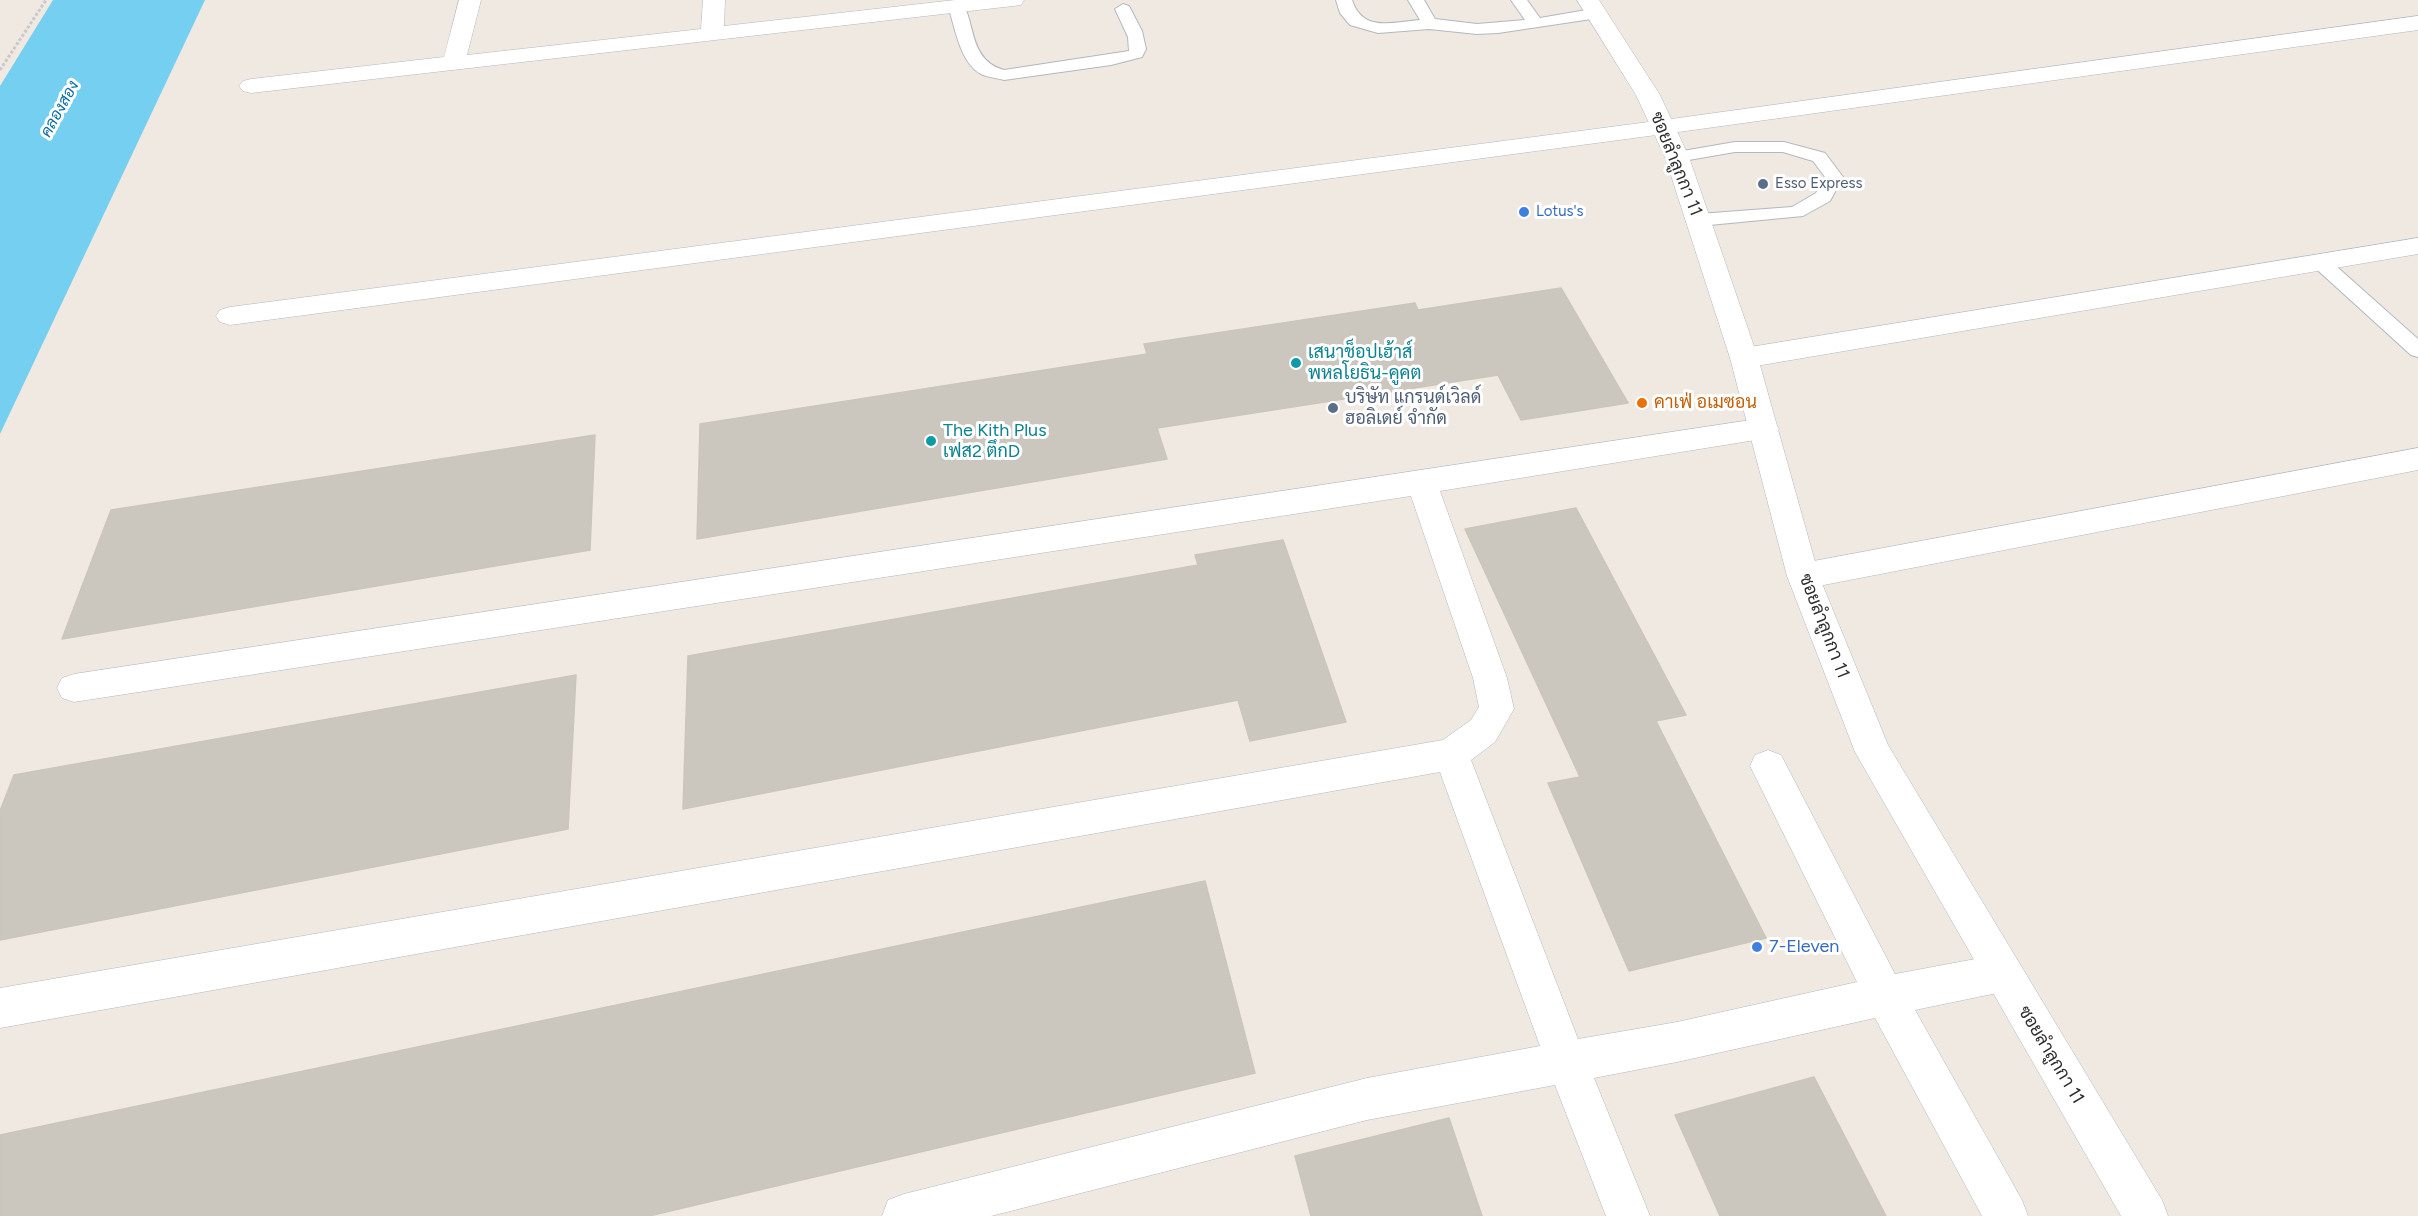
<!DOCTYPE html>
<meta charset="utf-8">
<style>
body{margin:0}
canvas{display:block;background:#efe9e1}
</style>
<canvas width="2418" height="1216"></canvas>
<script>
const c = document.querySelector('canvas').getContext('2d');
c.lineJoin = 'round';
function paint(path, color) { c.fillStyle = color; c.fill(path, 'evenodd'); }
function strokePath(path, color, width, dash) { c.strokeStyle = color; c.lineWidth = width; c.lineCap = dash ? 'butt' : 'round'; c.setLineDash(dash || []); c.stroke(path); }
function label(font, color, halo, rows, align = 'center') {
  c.font = font + ' Figtree,Sarabun,sans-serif'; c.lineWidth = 6; c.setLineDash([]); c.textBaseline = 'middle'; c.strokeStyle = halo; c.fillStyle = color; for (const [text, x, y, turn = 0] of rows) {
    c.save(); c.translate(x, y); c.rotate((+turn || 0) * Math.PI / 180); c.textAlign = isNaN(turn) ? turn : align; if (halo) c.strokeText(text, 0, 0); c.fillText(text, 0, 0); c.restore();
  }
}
paint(new Path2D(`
 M53 0H205L0 434V86Z`), '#75cff0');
const building = new Path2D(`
 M1561 288 1628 403 1521 420 1498 375 1157 428 1167 459 697 539 700 424 1147 354 1144 344 1415 303 1418 310Z
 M595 435 590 550 62 639 111 510Z
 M1576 508 1686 715 1656 721 1766 938 1629 971 1548 783 1580 777 1465 529Z
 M1283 540 1346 722 1250 741 1238 700 683 809 688 656 1198 565 1195 555Z
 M576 675 568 829 0 940V811L14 775Z
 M1205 881 1255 1073 649 1216H0V1135Z
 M1814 1077 1886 1216H1720L1675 1115Z
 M1449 1118 1482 1216H1311L1295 1156Z`);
paint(building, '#cbc7bf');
strokePath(building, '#cbc5ba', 1.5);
const service = new Path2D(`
 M1336 0H1352C1363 33 1392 22 1420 20L1408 0H1424L1435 19 1477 24 1525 20 1511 0H1527L1540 18 1598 8 1606 13 1598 18 1498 33 1477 34 1429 29 1378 33 1350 25 1340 13Z
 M956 1C978 7 963 59 1004 70L1129 51 1128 37 1115 9 1123 4 1129 6 1142 31 1146 49 1142 57 1111 65 1004 80C997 78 987 77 981 74 960 63 955 27 948 6Z
 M1735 142H1784L1825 153 1843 177 1830 201 1803 216 1699 226 1692 224 1690 220 1692 216 1699 214 1792 207 1816 193 1825 177 1813 161 1783 152H1735L1677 162 1671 161 1668 157 1671 153 1677 152Z
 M2320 256 2327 258 2418 339V357L2411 355 2313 266 2310 262 2313 258Z`);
const minor = new Path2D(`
 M459 0H481L467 55 701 29 703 0H725L724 26 955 0H1024L1021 5 1013 6 251 93 243 91 239 86 243 81 251 79 444 57Z
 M2418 16V30L1664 134 230 325 220 322 216 316 220 310 230 307 1664 120Z
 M2418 238V254L1744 368 1734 365 1730 358 1734 351 1744 348Z
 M1764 418 1774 421 1779 429 1774 437 1440 491 1507 678 1514 709 1495 742 1471 760 1578 1039 1677 1022 1857 982 1750 766 1755 755 1768 750 1781 755 1895 974 2002 954 2016 959 2022 973 2016 987 2002 992 1915 1010 2022 1200 2028 1216H1982L1875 1018 1677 1062 1594 1078 1650 1216H1606L1555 1085 1367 1120 991 1216H882L888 1200 904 1194 1367 1078 1540 1046 1440 772 0 1028V988L1443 740 1471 720 1479 707 1473 678 1411 496 74 702 62 698 57 688 62 678 74 674Z
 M2418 448V470L1803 589 1792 585 1787 576 1792 567 1803 563Z`);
const tertiary = new Path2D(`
 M1577 0H1599L1660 95 1689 157 1758 358 1819 576 1888 745 2162 1200 2168 1216H2121L1855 752 1787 576 1730 358 1665 157 1636 95Z`);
strokePath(service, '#b4b7c1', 2);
strokePath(minor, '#b4b7c1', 1);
strokePath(tertiary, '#b4b7c1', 1);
strokePath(new Path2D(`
 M0 70 46 0`), '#c9c9c9', 3, [3, 2]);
paint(service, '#fff');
paint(minor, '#fff');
paint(tertiary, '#fff');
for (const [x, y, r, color] of [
 [1763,184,6,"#5c6f8a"],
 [1524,212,6,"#3f7fe0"],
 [1296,363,6,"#0f9aa8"],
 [1642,403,6,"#e8710a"],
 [1333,408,6,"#5c6f8a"],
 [931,441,6,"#0f9aa8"],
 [1757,947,6,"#3f7fe0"]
]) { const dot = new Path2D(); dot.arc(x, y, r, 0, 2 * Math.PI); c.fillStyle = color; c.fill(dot); strokePath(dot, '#fff', 2); }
label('15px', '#4e5e75', '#fff', [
 ["Esso Express",1775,184]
], 'left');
label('15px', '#366cbe', '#fff', [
 ["Lotus's",1536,212]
], 'left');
label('italic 16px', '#0d6fa3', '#fff', [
 ["คลองสอง",60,109,-61]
]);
label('18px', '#2e2e2e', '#fff', [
 ["ซอยลำลูกกา 11",1676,164,68],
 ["ซอยลำลูกกา 11",1824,626,69],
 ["ซอยลำลูกกา 11",2051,1055,59]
]);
label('18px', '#0d838f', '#fff', [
 ["เสนาช็อปเฮ้าส์",1308,353],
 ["พหลโยธิน-คูคต",1308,374],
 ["The Kith Plus",943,431],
 ["เฟส2 ตึกD",943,452]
], 'left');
label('18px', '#4e5e75', '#fff', [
 ["บริษัท แกรนด์เวิลด์",1345,398],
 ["ฮอลิเดย์ จำกัด",1345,419]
], 'left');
label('18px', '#c56008', '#fff', [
 ["คาเฟ่ อเมซอน",1654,403]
], 'left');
label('18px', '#366cbe', '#fff', [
 ["7-Eleven",1769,947]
], 'left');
</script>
